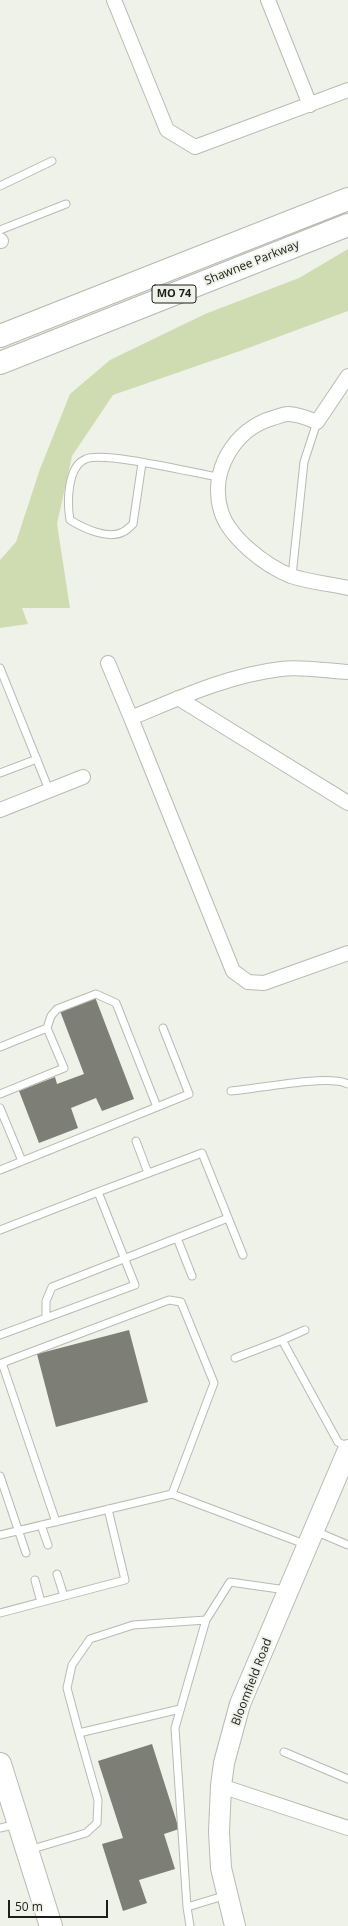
<!DOCTYPE html>
<style>
body{margin:0}
#map{position:relative;width:348px;height:1926px;overflow:hidden;background:#eff2e9;font-family:"Open Sans",sans-serif}
canvas{display:block}
.scale{position:absolute;left:8px;top:1900px;width:100px;height:18px;box-sizing:border-box;border:2px solid #1d1e1b;border-top:0;padding-left:5px;font-size:12px;line-height:14px;white-space:nowrap;color:#1d1e1b;-webkit-text-stroke:3px #eff2e9;paint-order:stroke}
</style>
<div id="map">
<canvas width="348" height="1926"></canvas>
<div class="scale">50 m</div>
</div>
<script>
const c = document.querySelector('canvas').getContext('2d');
c.lineJoin = 'round';
function paint(path, color) { c.fillStyle = color; c.fill(path, 'evenodd'); }
function strokePath(path, color, width, dash) { c.strokeStyle = color; c.lineWidth = width; c.lineCap = dash ? 'butt' : 'round'; c.setLineDash(dash || []); c.stroke(path); }
function label(font, color, halo, rows, align = 'center') {
  c.font = font + ' "Open Sans",sans-serif'; c.lineWidth = 4; c.setLineDash([]); c.textBaseline = 'middle'; c.strokeStyle = halo; c.fillStyle = color; for (const [text, x, y, turn = 0] of rows) {
    c.save(); c.translate(x, y); c.rotate((+turn || 0) * Math.PI / 180); c.textAlign = isNaN(turn) ? turn : align; if (halo) c.strokeText(text, 0, 0); c.fillText(text, 0, 0); c.restore();
  }
}
paint(new Path2D(`
 M348 249V311L240 351 113 395 72 456 57 524 70 608H22L28 624 0 628V560L16 542 40 469 70 394 110 360 205 314 299 278Z`), '#cfdcb2');
paint(new Path2D(`
 M95 997 134 1099 102 1111 96 1098 71 1108 78 1128 39 1143 19 1091 55 1077 57 1084 84 1074 60 1011Z
 M129 1330 148 1402 56 1427 37 1354Z
 M152 1744 179 1829 164 1834 175 1869 139 1880 147 1903 123 1911 102 1844 123 1838 98 1761Z`), '#7d7f77');
const lane = new Path2D(`
 M0 186 52 161
 M0 230 66 204
 M142 463 133 524C130 527 127 530 123 532 108 540 83 528 70 520 67 503 67 466 86 459 104 451 194 473 218 477
 M292 576 304 462 317 422
 M0 668 49 790
 M0 773 37 759
 M0 1047 47 1028 51 1016 57 1009 96 994 116 1003 157 1107 189 1094 163 1028
 M231 1091C257 1089 328 1074 348 1084
 M0 1094 64 1068 47 1028
 M0 1108 22 1161
 M136 1141 148 1173
 M0 1170 157 1107
 M98 1192 202 1153 243 1255
 M0 1230 98 1192 135 1285 0 1335
 M177 1238 192 1276
 M46 1318V1301L52 1287 228 1218
 M282 1340 305 1330
 M235 1358 282 1340 338 1442 348 1447
 M0 1476 26 1553
 M56 1522 2 1363 169 1300 181 1302 214 1383 172 1494
 M41 1525 48 1545
 M315 1531 348 1545
 M0 1535 172 1494 307 1545
 M57 1574 64 1596
 M35 1580 41 1602
 M0 1613 125 1580 108 1509
 M79 1733 67 1688 72 1665 90 1639 133 1625 206 1620
 M284 1752 348 1779
 M0 1828 17 1824
 M29 1850 86 1833 97 1823 98 1800 79 1733 180 1709
 M187 1907 227 1895
 M190 1926 187 1907 175 1728 206 1620 230 1582 286 1590`);
const street = new Path2D(`
 M114 0 167 130 195 147 348 90
 M268 0 310 105
 M0 240 1 241
 M348 376 317 422C307 418 298 414 288 414 283 414 277 417 273 418 234 429 209 472 221 511 229 538 266 566 291 576 309 582 330 584 348 588
 M108 663 131 718
 M348 672C328 671 300 666 281 669 229 675 179 698 131 718L233 971 248 982 264 983 348 953
 M178 698 348 803
 M0 810 83 777
 M221 1786 348 1828`);
const secondary = new Path2D(`
 M235 1926 221 1868 219 1832 221 1786 224 1763 240 1704 348 1450`);
const primary = new Path2D(`
 M0 1764 51 1926`);
const highway = new Path2D(`
 M0 336 348 199
 M0 363 348 225`);
strokePath(lane, '#b8bbb2', 9);
strokePath(street, '#b8bbb2', 16);
strokePath(secondary, '#b8bbb2', 22);
strokePath(primary, '#b8bbb2', 24);
strokePath(highway, '#b8bbb2', 24);
strokePath(lane, '#fff', 7);
strokePath(street, '#fff', 14);
strokePath(secondary, '#fff', 20);
strokePath(primary, '#fff', 22);
strokePath(highway, '#fff', 22);
for (const [x, y, w] of [
 [174,294,44]
]) { const box = new Path2D(); box.roundRect(x - w / 2, y - 9, w, 18, 3); c.fillStyle = '#eff2e9'; c.fill(box); strokePath(box, '#1d1e1b', 1); }
label('bold 11px', '#1d1e1b', null, [
 ["MO 74",174,294]
]);
label('12px', '#1d1e1b', '#eff2e9', [
 ["Shawnee Parkway",252,263,-22],
 ["Bloomfield Road",252,1682,-69]
]);
</script>
